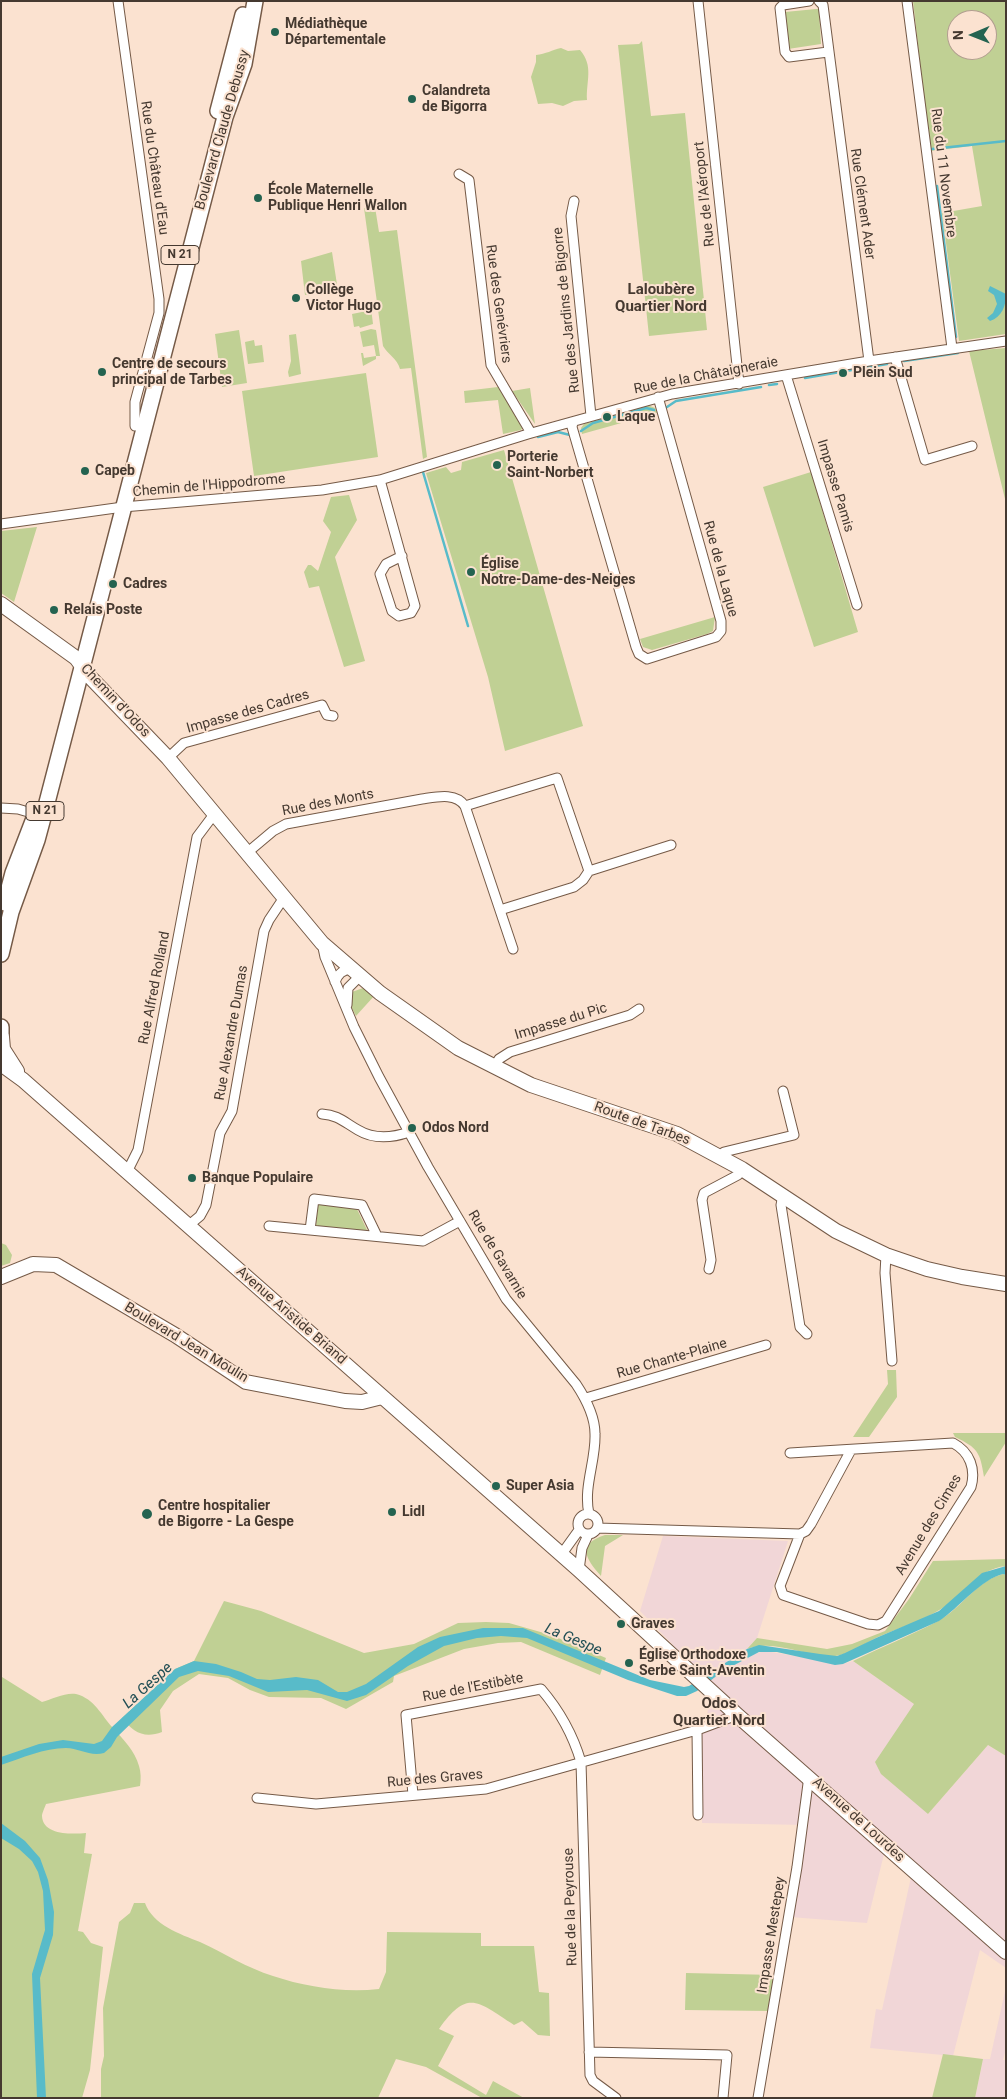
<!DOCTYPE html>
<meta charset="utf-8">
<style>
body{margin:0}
#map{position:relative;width:1007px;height:2099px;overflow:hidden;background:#fbe2d0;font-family:Roboto,sans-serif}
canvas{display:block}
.frame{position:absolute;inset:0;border:2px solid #453930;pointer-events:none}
.north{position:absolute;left:947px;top:10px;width:50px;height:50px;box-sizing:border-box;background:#fbe2d0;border:1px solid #b29e90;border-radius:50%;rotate:269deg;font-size:14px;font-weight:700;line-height:20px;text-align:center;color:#453930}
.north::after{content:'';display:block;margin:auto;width:18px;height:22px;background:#246350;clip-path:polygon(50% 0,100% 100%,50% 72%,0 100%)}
</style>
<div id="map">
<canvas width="1007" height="2099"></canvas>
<div class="frame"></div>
<div class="north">N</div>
</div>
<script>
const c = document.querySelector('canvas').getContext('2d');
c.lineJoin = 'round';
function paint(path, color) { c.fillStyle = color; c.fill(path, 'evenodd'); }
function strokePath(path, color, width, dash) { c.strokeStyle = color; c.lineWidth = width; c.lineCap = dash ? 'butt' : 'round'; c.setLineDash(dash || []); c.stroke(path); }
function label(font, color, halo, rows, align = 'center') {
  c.font = font + ' Roboto,sans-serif'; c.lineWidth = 4; c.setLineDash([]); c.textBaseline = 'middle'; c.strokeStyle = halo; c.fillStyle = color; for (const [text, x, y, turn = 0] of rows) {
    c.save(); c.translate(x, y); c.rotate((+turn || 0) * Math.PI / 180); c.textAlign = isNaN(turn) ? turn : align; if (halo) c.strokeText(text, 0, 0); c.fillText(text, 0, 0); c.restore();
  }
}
paint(new Path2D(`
 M663 1536 788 1541 757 1638 747 1649 704 1677 640 1611Z
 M765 1651 843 1664 853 1661 914 1704 928 1814 988 1745 1006 1756V1968L980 1950 953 2056 870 2048 876 2009 882 2010 911 1877 884 1854 867 1923 790 1917 806 1825 702 1823 699 1724 706 1721 709 1703 721 1693 709 1682 723 1671 753 1654Z
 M1006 1987V2049L1003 2060H1006V2098H975L983 2059H990Z`), '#f1d6d7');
paint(new Path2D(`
 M913 1H1006V334L959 341 942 213 982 206 972 146 930 151ZM957 20H987V50H957Z
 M816 9H819L821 44 788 49 784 14 785 12Z
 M642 41 651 116 685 113 707 330 649 336 618 45 639 44Z
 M561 48 568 51 580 50C594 66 586 81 587 100L574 101 563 106 552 103 538 104 531 77 536 62V55C546 54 552 50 561 48Z
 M375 207 379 232 397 230 427 457 423 459 411 368 400 369C397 358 388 355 383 346L364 208Z
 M332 252 338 291 305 295 301 261Z
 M370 300 373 324 360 328 359 326 354 327 352 314 362 312 361 303Z
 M371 329 376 330 380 356H376V359L363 366 361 353H363L364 358 376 356 374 345 363 347 360 332Z
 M239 330 247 383 222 387 215 334Z
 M296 334 301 374 289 377 288 372 291 361 289 335Z
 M254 340 255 346 262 345 264 362 248 364 245 342Z
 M1006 348V503L969 351Z
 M366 373 378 457 254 476 242 391Z
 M498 387 523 427 521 430 503 434 498 400 465 403 464 391Z
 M530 388 535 424 512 391Z
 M648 405 655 408 657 413 582 434 581 428 584 424Z
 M504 450 583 726 505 751 488 677 426 473 446 467 451 473 461 470 462 462Z
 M811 472 858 632 814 647 763 487Z
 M349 495 357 520 335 557 365 661 344 667 319 586 309 588 304 572 308 565H311L318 571 331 532 323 521 331 497Z
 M37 527 14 602 1 593V531Z
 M715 617 713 631 707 634 652 650 643 647 640 639Z
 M363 988 375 995 356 1016C352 1008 347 1001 352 992Z
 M318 1204 357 1209 367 1230 365 1231 316 1226Z
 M1 1243 6 1245 12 1255 10 1263 1 1266Z
 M887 1370H896L897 1397 869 1437H853L888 1384Z
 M953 1433H1006V1442L984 1477C980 1452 978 1448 955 1437Z
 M605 1535H623L605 1546 601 1576C586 1559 576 1544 605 1535Z
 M1006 1559V1566C976 1569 965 1595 941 1609 922 1621 899 1628 878 1637 867 1642 856 1650 844 1654 815 1664 780 1637 747 1649L757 1638 827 1649 852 1644 885 1631 909 1599 933 1561Z
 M1003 1574 1006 1575V1756L988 1745 928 1814 881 1774 875 1762 914 1704 853 1661C881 1647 910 1636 938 1621 961 1609 977 1580 1003 1574Z
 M224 1601 261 1611 364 1653 414 1644 458 1623 486 1622 509 1623 551 1635 606 1658 600 1675 521 1642 498 1643 464 1649 394 1676 393 1682 346 1709 321 1698 269 1697 250 1690 228 1678 199 1674 173 1691 160 1710 162 1732C144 1739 133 1732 122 1718L175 1669 194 1661Z
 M2 1677 42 1702C52 1699 66 1692 76 1694 95 1699 101 1715 113 1728 123 1739 135 1751 139 1766 141 1772 141 1779 140 1786L46 1804C45 1807 42 1813 42 1816 43 1836 73 1834 86 1833L84 1853 92 1854 78 1931 83 1932 91 1943 103 1947 90 2070 82 2098H1Z
 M134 1903H145C153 1925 180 1934 200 1942 224 1953 247 1968 273 1976 306 1987 344 1993 379 1989L386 1972 387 1932 481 1933V1946H534L539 1992 549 1993 550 2036 538 2035 522 2021 514 2025C478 2002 468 1988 439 2029L454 2036 438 2066 486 2095 493 2081 524 2098H482L426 2067 396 2059 378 2098H101V2069L104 2056 103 2008 119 1922 130 1913Z
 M686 1973 775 1975 770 2011 685 2010Z
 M943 2054 983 2059 975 2098H932Z`), '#c0d094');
paint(new Path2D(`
 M990 286 1006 294C1006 306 1002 317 990 321L987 318 993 313 997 304 994 295 988 291Z
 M1006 1566V1575L1003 1574C981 1579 959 1608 939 1621L843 1664 835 1665 777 1652H759L723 1671 697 1691 686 1696H677L628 1680 527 1638 501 1636 477 1638 444 1646 408 1666 366 1695 347 1701 307 1690 268 1692 229 1676 198 1671 179 1677 117 1737 111 1747 104 1753C90 1757 79 1748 66 1748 44 1748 22 1758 1 1765V1757L39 1744 63 1740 94 1744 102 1741 112 1727 175 1669 194 1661 216 1664 241 1672 257 1679 270 1680 296 1677 318 1680 338 1692H347L366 1684 418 1647 440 1637 483 1628H523L650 1680 684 1687 689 1686 747 1649 759 1645 820 1654 837 1656 845 1653 876 1638 939 1611 982 1573Z
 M1 1823 25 1841 40 1858 48 1880 54 1912 53 1935 40 1978 46 2098H37L32 1974 45 1930 43 1891 38 1872 32 1861 19 1849 1 1838Z`), '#58bbc9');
strokePath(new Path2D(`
 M932 149 1006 141
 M937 186 956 337
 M904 361 958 353
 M805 378 887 364
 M769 385 777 384
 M667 407 676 401 761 387
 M581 431 593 423 646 408 654 410
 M538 437 558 432 570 435
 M423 472 468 626`), '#58bbc9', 2.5);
const street = new Path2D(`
 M118 1 159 299V313L135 402V426
 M698 1 739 384
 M809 1 783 5 780 8 785 52 789 57 828 52
 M819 1 823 5 869 361
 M907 1 952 348
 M459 174 469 180 491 365 531 433
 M574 201 571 216 591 416
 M895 357 925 460 972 446
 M786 375 857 605
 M573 422 572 427 636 647 639 654 647 659 716 637 721 631V621L658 397
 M380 480 415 606 411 613 399 616 392 611 380 574 386 564 402 556
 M1 524 123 507 322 490 380 480 528 434 672 394 869 361 1006 341
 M168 758 184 743 322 705 327 715 333 716
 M465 806 557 778 589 871
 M1 808 18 809 35 814
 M248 852 273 831 286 824 422 799C436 797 456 792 465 806L513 949
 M500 910 574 887 583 880 589 871 671 845
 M322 943 325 957 354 1027 379 1077 428 1167 506 1299 576 1384C586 1399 595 1416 595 1434 596 1461 583 1487 589 1514
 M335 982C338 974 342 970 351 969
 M347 1005 348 988 359 977
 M495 1066 499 1059 510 1052 630 1015 639 1009
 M322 1114C338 1115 344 1122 358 1130 373 1139 392 1138 409 1132
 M720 1156 724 1152 794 1135 783 1091
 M127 1172 138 1150 197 837 215 813
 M783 1195 781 1205 800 1327 807 1334
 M188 1226 200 1216 206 1205 220 1133 232 1111 264 931 269 920 283 899
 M269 1226 423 1241 460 1221
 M310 1230 314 1199 362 1205 377 1236
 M886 1255 885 1273 892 1361
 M709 1269 711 1260 702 1200 704 1193 738 1175 742 1169
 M586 1398 766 1345
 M578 1524a10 10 0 1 1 20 0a10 10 0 1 1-20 0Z
 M597 1528 800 1534 780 1586 783 1595 868 1624 878 1625 886 1621 971 1487C976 1469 970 1452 953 1443L790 1453
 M800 1534 806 1531 811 1524 851 1450
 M561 1555 579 1530
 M579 1570 582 1548 588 1535
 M697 1730 698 1815
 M413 1795 406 1715 541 1689C559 1710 573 1735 581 1762L590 2075 593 2081 616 2098
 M257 1798 316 1804 486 1789 697 1730 737 1715
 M589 2052 727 2055 723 2098
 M758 2098 797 1867 809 1776`);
const secondary = new Path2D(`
 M1 604 76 658 91 678 168 758 322 943 380 993 458 1048 531 1085 677 1134 742 1169 836 1231 886 1255 927 1269 962 1277 1006 1284
 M2 1037 3 1049 17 1071
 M1 1064 23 1080 579 1570 737 1715 1006 1952
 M1 1277 33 1264 56 1265 175 1335 246 1382 345 1401 362 1402 382 1397`);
const primary = new Path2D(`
 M218 111 243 15
 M5 903 13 873 35 816
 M1 954 11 912 37 840 44 814 225 117 244 64 255 1
 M1 1027V1039`);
strokePath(street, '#755a47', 11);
strokePath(secondary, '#755a47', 16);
strokePath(primary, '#755a47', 18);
strokePath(street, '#fff', 9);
strokePath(secondary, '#fff', 14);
strokePath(primary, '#fff', 15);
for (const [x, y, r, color] of [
 [275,32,5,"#246350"],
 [412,99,5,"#246350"],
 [258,198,5,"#246350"],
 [296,298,5,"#246350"],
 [102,372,5,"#246350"],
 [843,373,5,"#246350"],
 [607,417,5,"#246350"],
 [497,465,5,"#246350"],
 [85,471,5,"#246350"],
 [471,572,5,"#246350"],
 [113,584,5,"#246350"],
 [54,610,5,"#246350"],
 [412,1128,5,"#246350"],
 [192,1178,5,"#246350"],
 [496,1486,5,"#246350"],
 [392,1512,5,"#246350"],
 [147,1514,6,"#246350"],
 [621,1624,5,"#246350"],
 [629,1663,5,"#246350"]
]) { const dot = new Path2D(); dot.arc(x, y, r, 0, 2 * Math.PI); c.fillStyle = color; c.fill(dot); strokePath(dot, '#fbe2d0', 2); }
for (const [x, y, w] of [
 [180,255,38],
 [45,811,38]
]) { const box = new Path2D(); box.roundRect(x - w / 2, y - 9.5, w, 19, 4); c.fillStyle = '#fbe2d0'; c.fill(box); strokePath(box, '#453930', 1); }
label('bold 12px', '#453930', null, [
 ["N 21",180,255],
 ["N 21",45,811]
]);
label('bold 14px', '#453930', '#fbe2d0', [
 ["Médiathèque",285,24],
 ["Départementale",285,40],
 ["Calandreta",422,91],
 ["de Bigorra",422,107],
 ["École Maternelle",268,190],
 ["Publique Henri Wallon",268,206],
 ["Collège",306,290],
 ["Victor Hugo",306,306],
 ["Centre de secours",112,364],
 ["principal de Tarbes",112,380],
 ["Plein Sud",853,373],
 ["Laque",617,417],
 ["Porterie",507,457],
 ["Saint-Norbert",507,473],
 ["Capeb",95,471],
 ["Église",481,564],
 ["Notre-Dame-des-Neiges",481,580],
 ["Cadres",123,584],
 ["Relais Poste",64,610],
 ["Odos Nord",422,1128],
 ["Banque Populaire",202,1178],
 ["Super Asia",506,1486],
 ["Centre hospitalier",158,1506],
 ["de Bigorre - La Gespe",158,1522],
 ["Lidl",402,1512],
 ["Graves",631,1624],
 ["Église Orthodoxe",639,1655],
 ["Serbe Saint-Aventin",639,1671]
], 'left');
label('14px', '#453930', '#fbe2d0', [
 ["Boulevard Claude Debussy",223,130,-74],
 ["Rue du Château d'Eau",154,168,82],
 ["Rue du 11 Novembre",943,173,83],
 ["Rue de l'Aéroport",705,194,-96],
 ["Rue Clément Ader",862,204,82],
 ["Rue des Genévriers",498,304,82],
 ["Rue des Jardins de Bigorre",567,310,-96],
 ["Rue de la Châtaigneraie",706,376,-11],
 ["Chemin de l'Hippodrome",209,486,-5],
 ["Impasse Pamis",835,486,73],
 ["Rue de la Laque",720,569,75],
 ["Chemin d'Odos",115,701,47],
 ["Impasse des Cadres",248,712,-16],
 ["Rue des Monts",328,803,-11],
 ["Rue Alfred Rolland",155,988,-79],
 ["Impasse du Pic",561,1022,-17],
 ["Rue Alexandre Dumas",232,1033,-80],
 ["Route de Tarbes",642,1124,20],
 ["Rue de Gavarnie",497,1255,59],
 ["Avenue Aristide Briand",291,1316,41],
 ["Boulevard Jean Moulin",186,1343,31],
 ["Rue Chante-Plaine",672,1359,-16],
 ["Avenue des Cimes",929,1525,-59],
 ["Rue de l'Estibète",473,1688,-11],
 ["Rue des Graves",435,1779,-5],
 ["Avenue de Lourdes",858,1820,42],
 ["Rue de la Peyrouse",571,1907,-92],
 ["Impasse Mestepey",772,1935,-81]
]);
label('bold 15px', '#453930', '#fbe2d0', [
 ["Laloubère",661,290],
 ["Quartier Nord",661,307],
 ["Odos",719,1704],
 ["Quartier Nord",719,1721]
]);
label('italic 15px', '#214e54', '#fbe2d0', [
 ["La Gespe",573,1640,23],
 ["La Gespe",148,1686,-42]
]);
</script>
